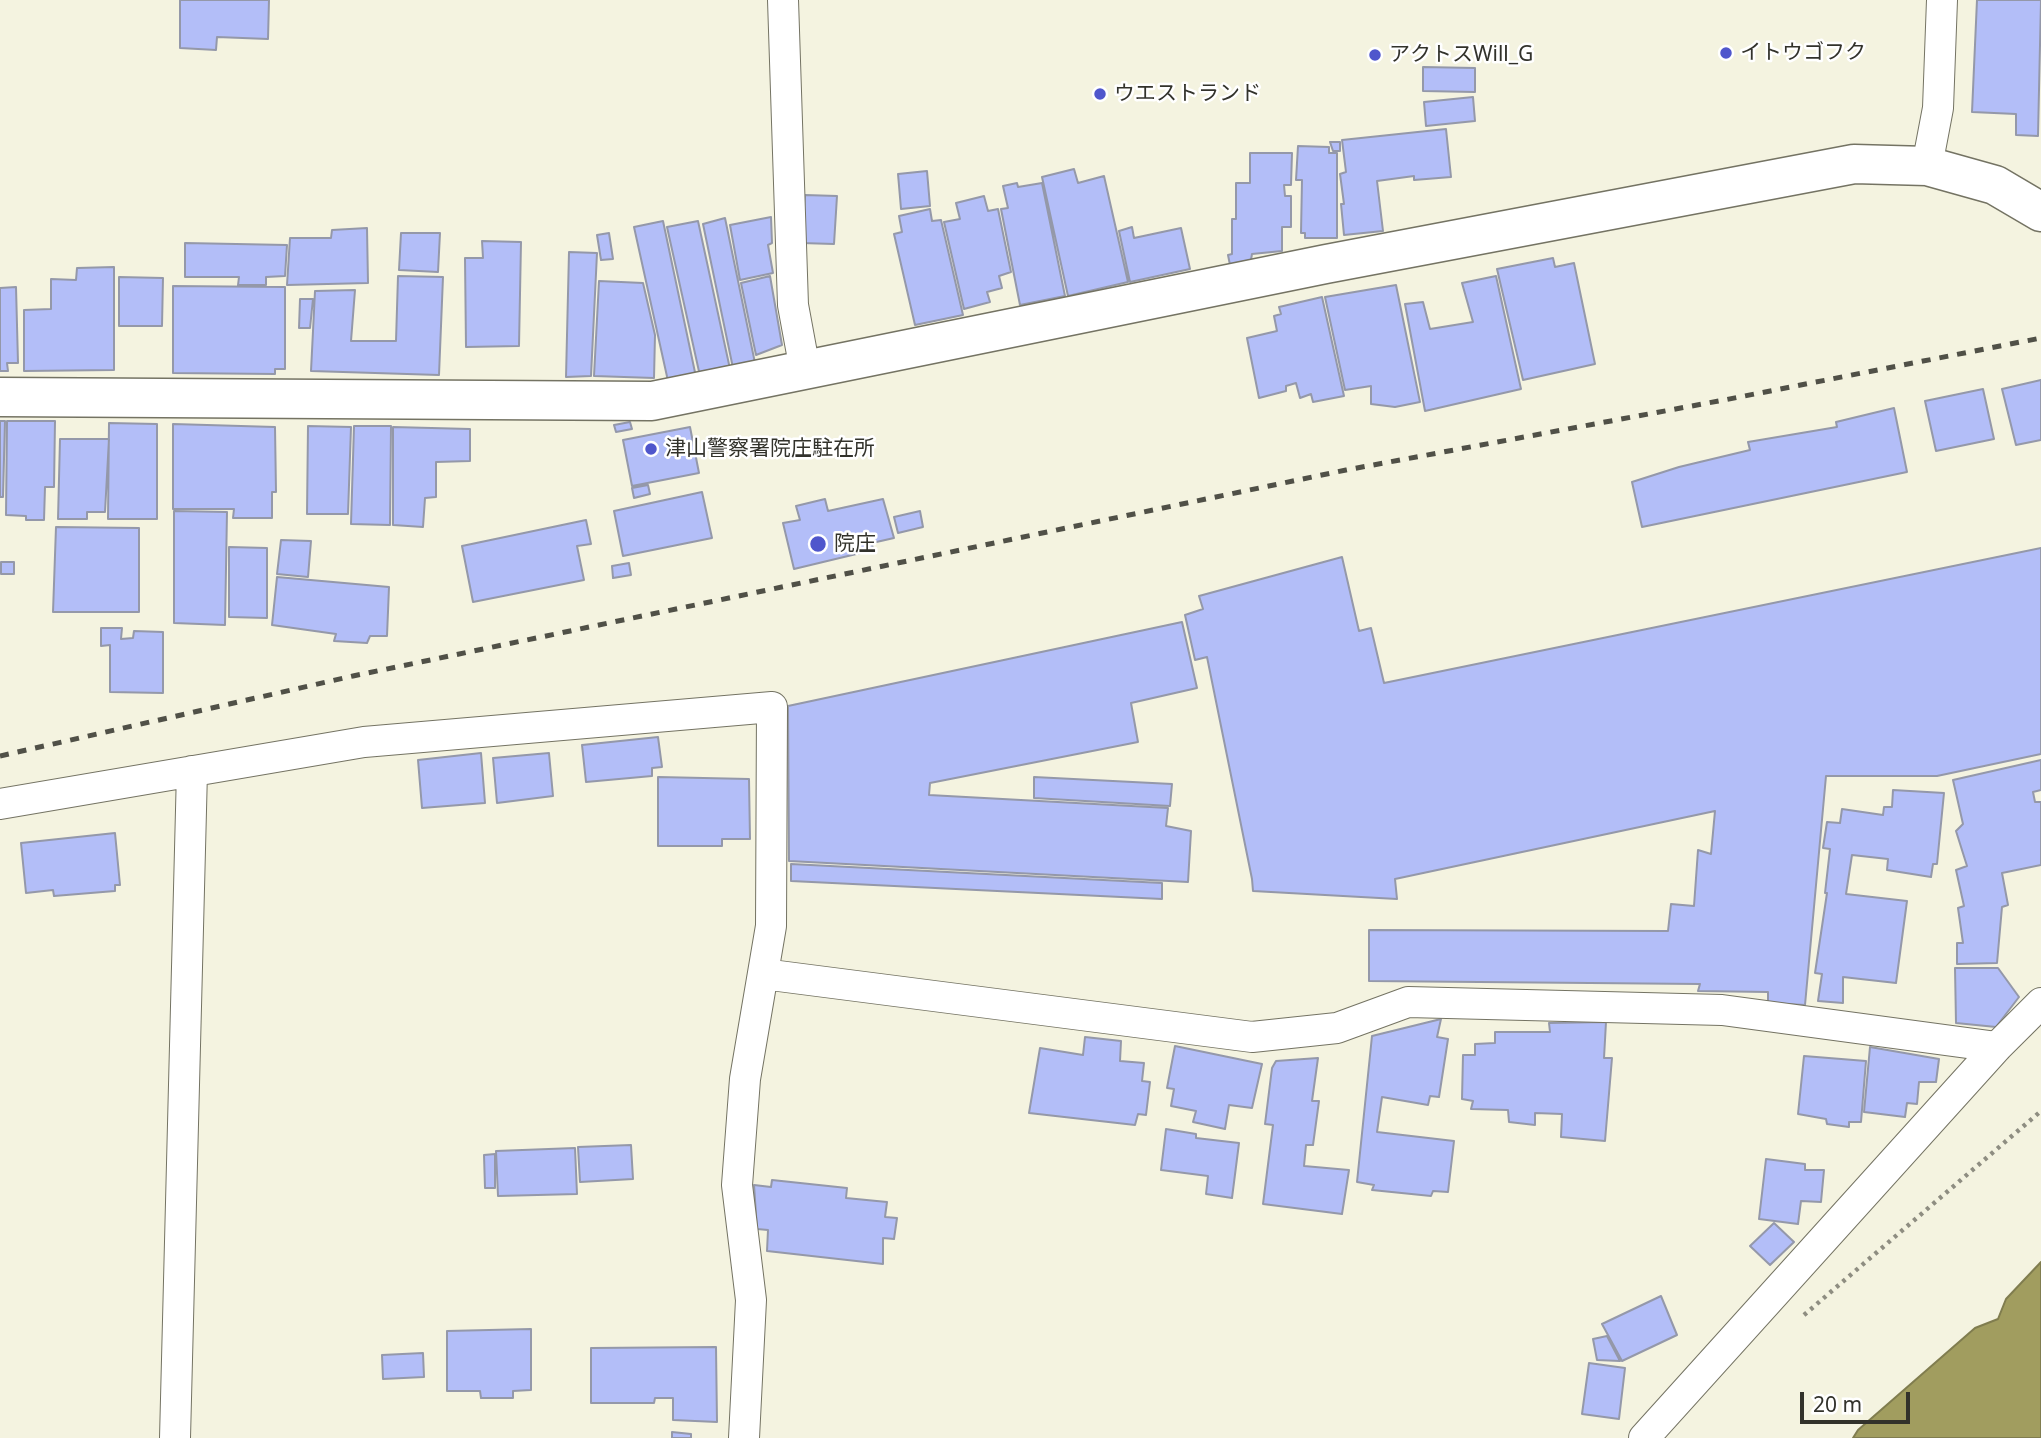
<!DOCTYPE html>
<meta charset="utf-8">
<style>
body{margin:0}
#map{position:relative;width:2041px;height:1438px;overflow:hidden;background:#f4f3e0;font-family:"Noto Sans",sans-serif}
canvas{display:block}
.scale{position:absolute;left:1800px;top:1392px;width:110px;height:32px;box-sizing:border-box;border:4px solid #32322b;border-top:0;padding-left:9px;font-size:21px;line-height:24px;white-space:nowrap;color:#32322b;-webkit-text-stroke:5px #fff;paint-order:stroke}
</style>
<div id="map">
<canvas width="2041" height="1438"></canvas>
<div class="scale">20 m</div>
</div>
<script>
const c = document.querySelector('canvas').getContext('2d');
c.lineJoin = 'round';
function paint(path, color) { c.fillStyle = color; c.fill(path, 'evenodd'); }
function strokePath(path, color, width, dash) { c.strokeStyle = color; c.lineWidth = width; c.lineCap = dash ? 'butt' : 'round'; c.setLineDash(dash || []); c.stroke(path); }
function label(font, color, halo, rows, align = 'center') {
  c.font = font + ' "Noto Sans","Noto Sans JP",sans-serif'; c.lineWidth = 5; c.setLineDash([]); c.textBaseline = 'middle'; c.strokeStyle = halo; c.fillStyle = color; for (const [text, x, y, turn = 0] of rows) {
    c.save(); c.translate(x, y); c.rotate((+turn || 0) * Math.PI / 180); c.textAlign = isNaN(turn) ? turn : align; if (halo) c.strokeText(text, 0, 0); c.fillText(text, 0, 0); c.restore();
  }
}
const water = new Path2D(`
 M2041 1262V1438H1853L1858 1430 1975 1328 1998 1319 2006 1299Z`);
paint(water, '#a19d5f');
strokePath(water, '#807d4f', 2);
const building = new Path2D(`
 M180 0H269L268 39 217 37 216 50 180 48Z
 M1977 0H2041L2038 136 2016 135V114L1972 112Z
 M1423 67 1475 68V92L1423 91Z
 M1473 97 1475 121 1426 126 1424 102Z
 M1446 129 1451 177 1414 180V176L1377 181 1383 231 1344 235 1341 204H1344L1340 174 1346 172 1342 140Z
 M1330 142H1340V151H1333Z
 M1298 146 1329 147V153H1337V238H1305V233H1301L1302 180H1296Z
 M1250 153H1292L1291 185H1284L1285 196H1291V227H1282V251L1252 254 1251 260 1230 265 1228 255 1232 254V219H1236V183H1250Z
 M1074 169 1078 183 1104 176 1128 282 1068 296 1042 177Z
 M927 171 930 206 901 209 898 174Z
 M1017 183 1018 187 1042 183 1065 296 1020 305 1001 209 1008 208 1003 186Z
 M805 195 837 196 834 244 801 243Z
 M984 196 988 211 998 209 1011 272 999 276 1002 288 987 292 990 302 964 309 944 222 960 219 956 203Z
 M930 209 932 221 941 220 963 315 915 325 894 234 902 232 899 216Z
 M771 217 772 243 768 245 773 273 740 280 730 225Z
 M725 218 755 363 733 368 703 224Z
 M663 221 696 377 668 381 634 227Z
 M698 221 730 369 700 376 667 227Z
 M1132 227 1134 238 1181 228 1190 269 1130 282 1119 231Z
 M367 228 368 283 287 285 290 238H331L332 230Z
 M401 233H440L438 272 399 270Z
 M609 233 613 259 601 260 597 235Z
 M482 241 521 242 519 346 466 347 465 258H483Z
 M185 243 287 245 285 276 266 277V285H238L239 277H185Z
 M569 252 597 253 591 376 566 377Z
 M1553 258 1555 267 1574 263 1595 364 1523 380 1497 269Z
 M114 267V370L24 371V310L51 309V279L76 280 77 268Z
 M398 276 443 277 439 375 311 371 315 291 355 290 351 341H396Z
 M770 276 782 345 756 355 741 283Z
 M1496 276 1521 389 1425 411 1405 304 1423 302 1430 329 1473 322 1462 283Z
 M119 277 163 278 162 326H119Z
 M599 281 643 283 655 335 654 378 594 376Z
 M1396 285 1420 402 1395 407 1371 404V386L1345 390 1325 297Z
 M173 286 285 287V369H275V374L173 373Z
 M16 287 18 363H7L8 371H0V288Z
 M1322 297 1344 396 1313 402 1311 394 1300 398 1296 383 1286 386V391L1259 398 1247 338 1277 331 1274 316 1281 314 1279 307Z
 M300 299H313L310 328H299Z
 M2041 380V440L2016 445 2002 389Z
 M1983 389 1994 439 1936 451 1925 401Z
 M1894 408 1907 472 1642 527 1632 482 1679 467 1750 450 1748 442 1837 427 1836 422Z
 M0 421H5L3 497H0Z
 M7 421H55L54 487H45L44 520H26V516L6 515Z
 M630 422 632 429 616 432 614 425Z
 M109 423 157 424V519H108Z
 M173 424 275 427 276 492H272V518H233L234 509H173Z
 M308 426 351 427 348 514H307Z
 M354 426H391L390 525 351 524Z
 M393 427 470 429V461L436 462V497L425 498 423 527 393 525Z
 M690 427 699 473 632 486 623 440Z
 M60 439H109L105 512H87V519H58Z
 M648 485 650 494 634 498 632 488Z
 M702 492 712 538 623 556 614 511Z
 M825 499 828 511 883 499 894 538 872 543 873 550 794 569 783 523 800 520 796 506Z
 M174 511 227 512 225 625 174 623Z
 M920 511 923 527 898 533 894 517Z
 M586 520 591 544 577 546 584 580 473 602 462 546Z
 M56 527 139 528V612H53Z
 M281 540 311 541 308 577 277 574Z
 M229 547 267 548V618L229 617Z
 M2041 548V754L1937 776H1826L1805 1005 1768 1003V992L1698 991 1700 984 1369 981V930L1668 931 1671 904 1694 906 1698 850 1711 854 1715 811 1395 879 1397 899 1253 891 1252 879 1207 657 1195 660 1185 615 1203 609 1199 596 1342 557 1359 631 1371 628 1384 683Z
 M1 562H14V574H1Z
 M629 563 631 575 613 578 612 566Z
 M277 577 389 587 387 636H370L367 643 334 641 336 634 272 625Z
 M1182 622 1197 688 1131 703 1138 742 930 783 929 795 1168 808 1166 826 1191 831 1188 882 789 861 788 706Z
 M101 628H122L121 639 133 638 134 631 163 632V693L110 692V645L101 646Z
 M658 737 662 767 652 768V776L586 782 582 745Z
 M481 753 485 803 422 808 418 760Z
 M549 753 553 796 497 803 493 758Z
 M2041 760V790L2033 792 2035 802H2041V865L2002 873 2008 905 2002 907 1997 963 1957 964V943H1963L1958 908 1964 906 1956 870 1967 866 1956 831 1963 824 1953 780Z
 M658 777 749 779 750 839H722V846H658Z
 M1034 777 1172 784 1170 806 1034 798Z
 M1893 790 1944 793 1937 864H1933L1931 877 1887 870 1888 859 1852 855 1846 894 1907 901 1896 983 1843 977V1003L1818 1001 1822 974 1815 973 1827 893H1825L1830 849 1823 848 1827 822 1840 823 1842 809 1883 815 1884 807H1892Z
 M115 833 120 885H115V891L54 896 53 890 26 893 21 843Z
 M791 864 1162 883V899L791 881Z
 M1955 968H1998L2019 997 1996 1027 1956 1023Z
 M1441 1019 1437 1037 1448 1039 1439 1097 1430 1096 1428 1105 1382 1097 1377 1132 1454 1141 1448 1192 1433 1191 1431 1196 1372 1190 1374 1185 1357 1182 1372 1036Z
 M1606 1022 1604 1058H1612L1605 1141 1561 1137 1562 1114 1535 1113V1125L1509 1122 1508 1110 1471 1109 1473 1101 1462 1099 1463 1055H1475V1044L1495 1043V1032H1550L1549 1023Z
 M1085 1037 1121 1041 1120 1061 1144 1063 1142 1081 1150 1082 1146 1115 1138 1114 1135 1125 1029 1113 1040 1048 1083 1055Z
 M1175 1046 1262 1064 1252 1108 1229 1105 1225 1129 1193 1122 1196 1111 1171 1106 1174 1089 1167 1088Z
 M1870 1047 1939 1059 1936 1082H1919L1917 1104 1907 1103 1905 1117 1864 1112Z
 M1804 1056 1866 1061 1861 1122H1849V1127L1827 1124 1826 1119 1798 1114Z
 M1318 1058 1312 1101H1319L1313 1145H1306L1304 1166 1349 1170 1342 1214 1263 1204 1273 1125 1265 1124 1272 1068 1276 1061Z
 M1166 1129 1196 1134V1138L1239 1143 1232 1198 1206 1194 1208 1176 1161 1170Z
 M631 1145 633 1179 580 1182 578 1147Z
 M575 1148 577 1194 498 1196 496 1151Z
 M495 1154V1188H485L484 1155Z
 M1766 1159 1805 1164V1170H1824L1821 1202 1801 1201 1798 1224 1759 1219Z
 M772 1180 847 1188 846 1198 887 1202 885 1217 897 1218 894 1239 883 1238V1264L767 1251 768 1230 757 1229 754 1185 771 1187Z
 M1774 1223 1794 1242 1770 1265 1750 1246Z
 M1661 1296 1677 1335 1622 1361 1602 1324Z
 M531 1329V1390L513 1391V1398H481L480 1391H447V1331Z
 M1607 1336 1620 1361 1597 1360 1593 1339Z
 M716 1347 717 1422 673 1420V1398H655L654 1403H591V1348Z
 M423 1353 424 1377 383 1379 382 1355Z
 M1589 1363 1625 1368 1619 1419 1582 1414Z
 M672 1432 691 1434V1438H672Z`);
paint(building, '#b3bef8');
strokePath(building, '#9498a9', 2);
const street = new Path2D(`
 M783 0 793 305 805 370
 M1927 166 1938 108 1942 0
 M0 804 364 742 772 707 771 926 745 1079 737 1185 751 1300 744 1438
 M763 974 1252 1037 1337 1028 1408 1002 1722 1010 1997 1047
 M175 1438 192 771
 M1644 1438 1997 1047 2041 1003`);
const secondary = new Path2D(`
 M0 397 652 401 1326 264 1854 164 1927 166 1995 185 2041 212`);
strokePath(street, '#747363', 32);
strokePath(secondary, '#747363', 41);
strokePath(new Path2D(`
 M1804 1315 2041 1111`), '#8e8d81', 4.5, [3.5, 5]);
strokePath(street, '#fff', 30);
strokePath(secondary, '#fff', 38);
strokePath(new Path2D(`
 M0 756 353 676 1346 470 1724 400 2041 338`), '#505047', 5, [9, 9]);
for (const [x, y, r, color] of [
 [1726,53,7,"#4f56cc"],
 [1375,55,7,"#4f56cc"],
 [1100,94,7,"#4f56cc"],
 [651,449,7,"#4f56cc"],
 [818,544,9,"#4f56cc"]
]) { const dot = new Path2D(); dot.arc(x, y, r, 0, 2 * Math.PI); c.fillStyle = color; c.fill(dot); strokePath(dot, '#fff', 2.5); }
label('21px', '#32322b', '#fff', [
 ["イトウゴフク",1740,53],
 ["アクトスWill_G",1389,55],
 ["ウエストランド",1114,94],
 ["津山警察署院庄駐在所",665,449],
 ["院庄",834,544]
], 'left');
</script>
